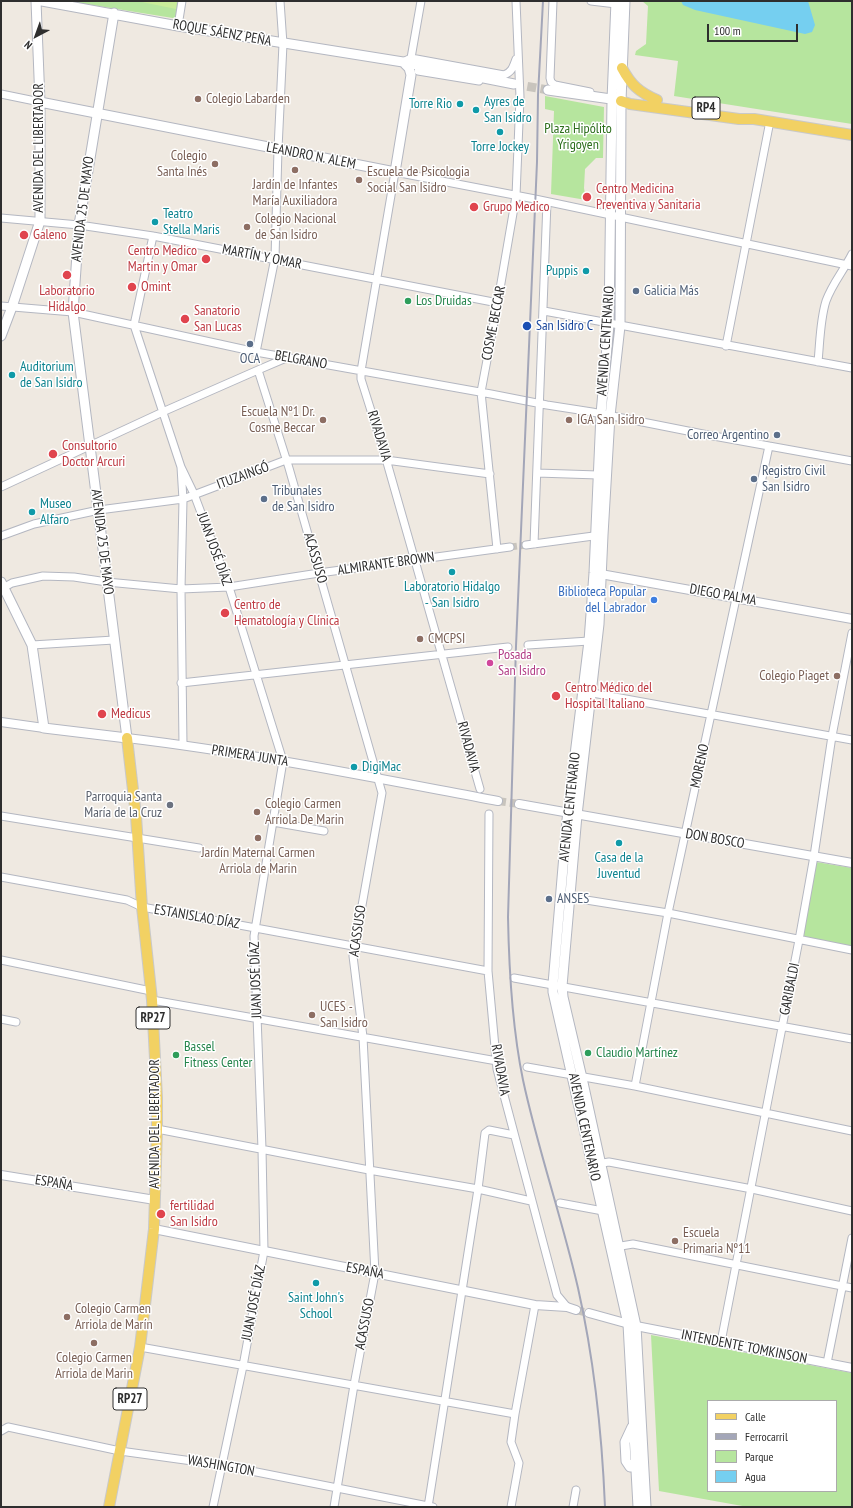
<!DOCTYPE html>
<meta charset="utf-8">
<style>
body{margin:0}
#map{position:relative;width:853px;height:1508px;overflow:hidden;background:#efe9e1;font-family:"PT Sans Narrow",sans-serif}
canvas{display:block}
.frame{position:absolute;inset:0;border:2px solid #2e2e2e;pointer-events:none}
.legend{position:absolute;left:707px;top:1400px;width:130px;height:92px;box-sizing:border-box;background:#fff;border:1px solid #ababab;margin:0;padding:5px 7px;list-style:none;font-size:12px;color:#2e2e2e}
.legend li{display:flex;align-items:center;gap:8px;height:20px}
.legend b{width:20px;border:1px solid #ababab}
.north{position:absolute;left:16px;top:16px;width:40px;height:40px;-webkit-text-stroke:3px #fff;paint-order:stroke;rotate:221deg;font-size:11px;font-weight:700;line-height:16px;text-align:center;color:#2e2e2e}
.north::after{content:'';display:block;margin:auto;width:14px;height:18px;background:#2e2e2e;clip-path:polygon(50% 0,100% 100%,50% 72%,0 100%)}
.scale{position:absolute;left:707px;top:24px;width:91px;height:18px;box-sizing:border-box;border:2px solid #2e2e2e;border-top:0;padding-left:5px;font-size:12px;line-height:14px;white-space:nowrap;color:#2e2e2e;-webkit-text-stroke:3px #fff;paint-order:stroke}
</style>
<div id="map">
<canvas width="853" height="1508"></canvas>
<div class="frame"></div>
<ul class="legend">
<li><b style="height:5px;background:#f2d163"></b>Calle</li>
<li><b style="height:5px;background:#a3a6b8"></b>Ferrocarril</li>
<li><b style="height:11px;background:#b6e59e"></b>Parque</li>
<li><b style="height:11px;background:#75cff0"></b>Agua</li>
</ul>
<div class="north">N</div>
<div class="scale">100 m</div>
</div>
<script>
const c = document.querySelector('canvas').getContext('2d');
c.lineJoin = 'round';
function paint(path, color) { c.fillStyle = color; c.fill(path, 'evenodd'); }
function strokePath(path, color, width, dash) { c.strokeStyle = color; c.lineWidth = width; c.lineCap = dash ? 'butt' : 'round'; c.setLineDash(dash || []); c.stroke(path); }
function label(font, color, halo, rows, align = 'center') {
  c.font = font + ' "PT Sans Narrow",sans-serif'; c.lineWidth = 3; c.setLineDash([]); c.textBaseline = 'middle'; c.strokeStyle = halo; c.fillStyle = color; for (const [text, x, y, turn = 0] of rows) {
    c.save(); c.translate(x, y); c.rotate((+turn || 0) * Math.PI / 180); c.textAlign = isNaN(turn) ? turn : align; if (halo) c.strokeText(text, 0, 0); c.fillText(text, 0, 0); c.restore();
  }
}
paint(new Path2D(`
 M67 1H182L179 19Z
 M642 1H852V124L674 96 678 61 635 55 636 51 646 44 648 6Z
 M545 96 604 107 603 158H596L585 169 584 188 586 200 551 194 554 111 545 109Z
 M816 862 852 868V948L802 939Z
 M651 1335 852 1373V1507H748L659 1491ZM708 1401H836V1491H708Z`), '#b6e59e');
paint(new Path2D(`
 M137 1H177L176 9Z`), '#c9ec9a');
paint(new Path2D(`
 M681 1H808L815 25 812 32 805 34 695 10 683 5Z`), '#75cff0');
strokePath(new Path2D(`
 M510 547 526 545`), '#c8c4bd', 7, [7, 3.5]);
strokePath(new Path2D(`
 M498 801 519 804
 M576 1310 589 1313`), '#c8c4bd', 8, [8, 4]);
strokePath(new Path2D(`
 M514 84 548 90`), '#c8c4bd', 9, [9, 4.5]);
const minor = new Path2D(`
 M553 1 550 78 551 82 555 85 590 92
 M591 1 616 4
 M178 26 182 1
 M411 58 421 1
 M403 62 411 58 504 75C512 72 513 67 516 59
 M418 71 479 81
 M1 94 40 102
 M1 218 79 225 153 236 498 303
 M153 236 134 325 181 467 183 500 181 589 183 745
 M1 306 73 312 256 352 491 394 547 405 592 412 708 435 852 461
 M544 311 852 368
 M726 346 770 121
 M256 352 275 258 278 149 283 44 280 1
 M818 362C820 342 820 320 826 301 832 284 844 270 852 254
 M258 370 289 468 382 793 353 956 363 1037 375 1273 354 1385 334 1507
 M181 467 194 494 229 587 283 761 254 936 262 1149 264 1251 243 1366 213 1507
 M537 473 598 475
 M1 487 167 410 258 370 286 358
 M1 536 34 524 99 510 183 499 286 460H386L490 474
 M534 544 547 202
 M526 545 601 535
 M497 549 481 392 496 312 516 196 520 97 516 1
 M1 589 12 583 43 576 74 577 107 582 181 589 229 587 319 573 510 547
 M32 645 114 640
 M528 645 589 641
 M181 683 508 647
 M587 692 852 740
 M480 789 384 452 361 379V371L395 172 535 199 852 266
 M489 814 488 971 497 1069 557 1295 567 1307
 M1 816 199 848
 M273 822 324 831
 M1 877 127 900 142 907 488 971
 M561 896 668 913 852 950
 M1 960 151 991
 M514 978 852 1039
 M152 1000 497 1061
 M1 1019 16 1022
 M527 1067 635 1086 852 1131
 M635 1086 668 913 769 446
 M157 1129 369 1170 478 1189 531 1201
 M596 1164 609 1162 752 1189 852 1211
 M560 1203 603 1211
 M615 1247 633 1244 852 1288
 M721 1342 799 940 814 856 832 736 852 633
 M140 1347 515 1414
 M827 1363 852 1238
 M1 1431 8 1427 120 1451 221 1465 433 1507
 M428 1507 478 1189 485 1133 489 1130 514 1135
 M511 1507 519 1463 511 1442 515 1414 535 1305
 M573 1507 576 1490`);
const tertiary = new Path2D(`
 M595 573 852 619
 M1 722 44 728
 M127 738C252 753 375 778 498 801
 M519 804 852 863
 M1 1175 155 1200
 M154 1229 535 1305 567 1307 576 1310
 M589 1313 636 1326 852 1368`);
const secondary = new Path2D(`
 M42 1 178 26 403 62 514 84
 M616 1 612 100 609 324 601 414 594 573 589 641 567 820 553 984V992L628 1324 638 1507
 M625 1 621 101 620 326 610 416 603 535 599 624 577 815 562 986 563 997 582 1078 636 1326 646 1507
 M548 90 618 100
 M40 102 395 172 411 75 409 68 403 62
 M1 336 12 307 40 221V102L36 1
 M1 582 32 645 44 728 127 738 73 312 79 225 114 13
 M632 1427 625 1442 626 1461 630 1467 641 1466`);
const primary = new Path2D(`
 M622 68C631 85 639 92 657 100
 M621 101 630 104 739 119H754L852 135
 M109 1507 140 1347 154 1229 157 1129V1098L152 1000 142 907 136 816 127 738`);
strokePath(minor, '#b4b7c1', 9);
strokePath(tertiary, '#b4b7c1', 10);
strokePath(secondary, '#b4b7c1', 11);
strokePath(primary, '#c9c9c9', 12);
strokePath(minor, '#fff', 7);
strokePath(tertiary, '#fff', 8);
strokePath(secondary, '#fff', 9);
strokePath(primary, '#f2d163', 10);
strokePath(new Path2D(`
 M543 1 538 95 537 162 516 646 508 917C509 971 512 1027 523 1080 538 1150 562 1218 578 1288 594 1359 602 1434 605 1507`), '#a3a6b8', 2);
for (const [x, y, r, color] of [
 [198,99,4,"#8d6e63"],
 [460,104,4,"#0f9aa8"],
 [476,110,4,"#0f9aa8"],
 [500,132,4,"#0f9aa8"],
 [215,164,4,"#8d6e63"],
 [295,170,4,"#8d6e63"],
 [359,180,4,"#8d6e63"],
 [587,197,5,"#e0444e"],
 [474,207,5,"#e0444e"],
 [155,222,4,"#0f9aa8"],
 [247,227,4,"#8d6e63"],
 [24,235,5,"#e0444e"],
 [206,259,5,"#e0444e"],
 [586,271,4,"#0f9aa8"],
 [67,275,5,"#e0444e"],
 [132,287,5,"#e0444e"],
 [636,291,4,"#5c6f8a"],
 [408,301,4,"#2e9e5b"],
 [185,319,5,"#e0444e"],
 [527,326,5,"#1a4fb4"],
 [250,344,4,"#5c6f8a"],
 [12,375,4,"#0f9aa8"],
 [323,420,4,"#8d6e63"],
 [569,420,4,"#8d6e63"],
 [777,435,4,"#5c6f8a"],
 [53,454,5,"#e0444e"],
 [754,479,4,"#5c6f8a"],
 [264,499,4,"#5c6f8a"],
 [32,512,4,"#0f9aa8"],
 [452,572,4,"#0f9aa8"],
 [654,600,4,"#3f7fe0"],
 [225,613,5,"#e0444e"],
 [420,639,4,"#8d6e63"],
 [490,663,4,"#d1479c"],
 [837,676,4,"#8d6e63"],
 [556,696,5,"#e0444e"],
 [102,714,5,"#e0444e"],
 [354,767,4,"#0f9aa8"],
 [170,805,4,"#6b7280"],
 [257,812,4,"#8d6e63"],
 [258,838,4,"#8d6e63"],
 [619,843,4,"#0f9aa8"],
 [549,899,4,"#5c6f8a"],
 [312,1015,4,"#8d6e63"],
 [588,1053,4,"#2e9e5b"],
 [176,1055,4,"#2e9e5b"],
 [161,1214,5,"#e0444e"],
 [675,1241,4,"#8d6e63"],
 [316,1283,4,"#0f9aa8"],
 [67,1317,4,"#8d6e63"],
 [94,1343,4,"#8d6e63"]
]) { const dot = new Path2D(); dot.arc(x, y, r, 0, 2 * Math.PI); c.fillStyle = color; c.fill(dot); strokePath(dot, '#fff', 1.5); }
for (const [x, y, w] of [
 [706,108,28],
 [153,1018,34],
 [130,1399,34]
]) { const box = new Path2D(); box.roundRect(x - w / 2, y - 11, w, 22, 3); c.fillStyle = '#fff'; c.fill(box); strokePath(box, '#2e2e2e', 1); }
label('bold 13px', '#2e2e2e', null, [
 ["RP4",706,108],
 ["RP27",153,1018],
 ["RP27",130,1399]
]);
label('14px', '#2e2e2e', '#fff', [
 ["ROQUE SÁENZ PEÑA",222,33,10],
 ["AVENIDA DEL LIBERTADOR",39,148,-90],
 ["LEANDRO N. ALEM",311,156,11],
 ["AVENIDA 25 DE MAYO",83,209,-83],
 ["MARTÍN Y OMAR",262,257,11],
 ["COSME BECCAR",494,323,-79],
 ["AVENIDA CENTENARIO",606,341,-86],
 ["BELGRANO",301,360,10],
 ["RIVADAVIA",379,436,73],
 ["ITUZAINGÓ",243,476,-20],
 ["AVENIDA 25 DE MAYO",102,542,83],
 ["JUAN JOSÉ DÍAZ",214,549,70],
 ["ACASSUSO",315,558,74],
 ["ALMIRANTE BROWN",386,564,-8],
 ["DIEGO PALMA",723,595,10],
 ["RIVADAVIA",468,747,75],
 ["PRIMERA JUNTA",250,756,9],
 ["MORENO",700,766,-78],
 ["AVENIDA CENTENARIO",570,807,-84],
 ["DON BOSCO",715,839,10],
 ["ESTANISLAO DÍAZ",197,917,10],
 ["ACASSUSO",358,931,-82],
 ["JUAN JOSÉ DÍAZ",256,980,-92],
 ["GARIBALDI",790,989,-79],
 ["RIVADAVIA",500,1070,80],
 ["AVENIDA DEL LIBERTADOR",155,1124,-90],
 ["AVENIDA CENTENARIO",584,1127,78],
 ["ESPAÑA",54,1183,9],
 ["ESPAÑA",365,1271,11],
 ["JUAN JOSÉ DÍAZ",254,1303,-79],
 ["ACASSUSO",365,1324,-79],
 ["INTENDENTE TOMKINSON",744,1347,11],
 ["WASHINGTON",221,1466,10]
]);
label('14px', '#785e54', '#fff', [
 ["Colegio Labarden",206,99],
 ["Colegio",207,156,"right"],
 ["Santa Inés",207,172,"right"],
 ["Escuela de Psicologia",367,172],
 ["Social San Isidro",367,188],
 ["Jardín de Infantes",295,185,"center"],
 ["María Auxiliadora",295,201,"center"],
 ["Colegio Nacional",255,219],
 ["de San Isidro",255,235],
 ["Escuela Nº1 Dr.",315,412,"right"],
 ["Cosme Beccar",315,428,"right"],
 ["IGA San Isidro",577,420],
 ["CMCPSI",428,639],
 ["Colegio Piaget",829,676,"right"],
 ["Colegio Carmen",265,804],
 ["Arriola De Marin",265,820],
 ["Jardín Maternal Carmen",258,853,"center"],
 ["Arriola de Marin",258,869,"center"],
 ["UCES -",320,1007],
 ["San Isidro",320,1023],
 ["Escuela",683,1233],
 ["Primaria Nº11",683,1249],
 ["Colegio Carmen",75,1309],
 ["Arriola de Marín",75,1325],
 ["Colegio Carmen",94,1358,"center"],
 ["Arriola de Marin",94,1374,"center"]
], 'left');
label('14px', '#0d838f', '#fff', [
 ["Ayres de",484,102],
 ["San Isidro",484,118],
 ["Torre Rio",452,104,"right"],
 ["Torre Jockey",500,147,"center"],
 ["Teatro",163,214],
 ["Stella Maris",163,230],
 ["Puppis",578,271,"right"],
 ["Auditorium",20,367],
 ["de San Isidro",20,383],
 ["Museo",40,504],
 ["Alfaro",40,520],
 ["Laboratorio Hidalgo",452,587,"center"],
 ["- San Isidro",452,603,"center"],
 ["DigiMac",362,767],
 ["Casa de la",619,858,"center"],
 ["Juventud",619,874,"center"],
 ["Saint John's",316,1298,"center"],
 ["School",316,1314,"center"]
], 'left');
label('14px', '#2c6e1b', '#fff', [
 ["Plaza Hipólito",578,129],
 ["Yrigoyen",578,145]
]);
label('14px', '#be3a42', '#fff', [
 ["Centro Medicina",596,189],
 ["Preventiva y Sanitaria",596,205],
 ["Grupo Medico",483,207],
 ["Galeno",33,235],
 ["Centro Medico",197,251,"right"],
 ["Martin y Omar",197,267,"right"],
 ["Omint",141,287],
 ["Laboratorio",67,291,"center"],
 ["Hidalgo",67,307,"center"],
 ["Sanatorio",194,311],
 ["San Lucas",194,327],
 ["Consultorio",62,446],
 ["Doctor Arcuri",62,462],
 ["Centro de",234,605],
 ["Hematología y Clínica",234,621],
 ["Centro Médico del",565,688],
 ["Hospital Italiano",565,704],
 ["Medicus",111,714],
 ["fertilidad",170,1206],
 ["San Isidro",170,1222]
], 'left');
label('14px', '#4e5e75', '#fff', [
 ["Galicia Más",644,291],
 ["OCA",250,359,"center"],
 ["Correo Argentino",769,435,"right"],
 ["Registro Civil",762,471],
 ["San Isidro",762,487],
 ["Tribunales",272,491],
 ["de San Isidro",272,507],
 ["ANSES",557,899]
], 'left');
label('14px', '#27864d', '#fff', [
 ["Los Druidas",416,301],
 ["Bassel",184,1047],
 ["Fitness Center",184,1063],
 ["Claudio Martínez",596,1053]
], 'left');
label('14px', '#164399', '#fff', [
 ["San Isidro C",536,326]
], 'left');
label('14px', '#366cbe', '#fff', [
 ["Biblioteca Popular",646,592],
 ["del Labrador",646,608]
], 'right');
label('14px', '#b23c85', '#fff', [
 ["Posada",498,655],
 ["San Isidro",498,671]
], 'left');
label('14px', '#5b616d', '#fff', [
 ["Parroquia Santa",162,797],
 ["María de la Cruz",162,813]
], 'right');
</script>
